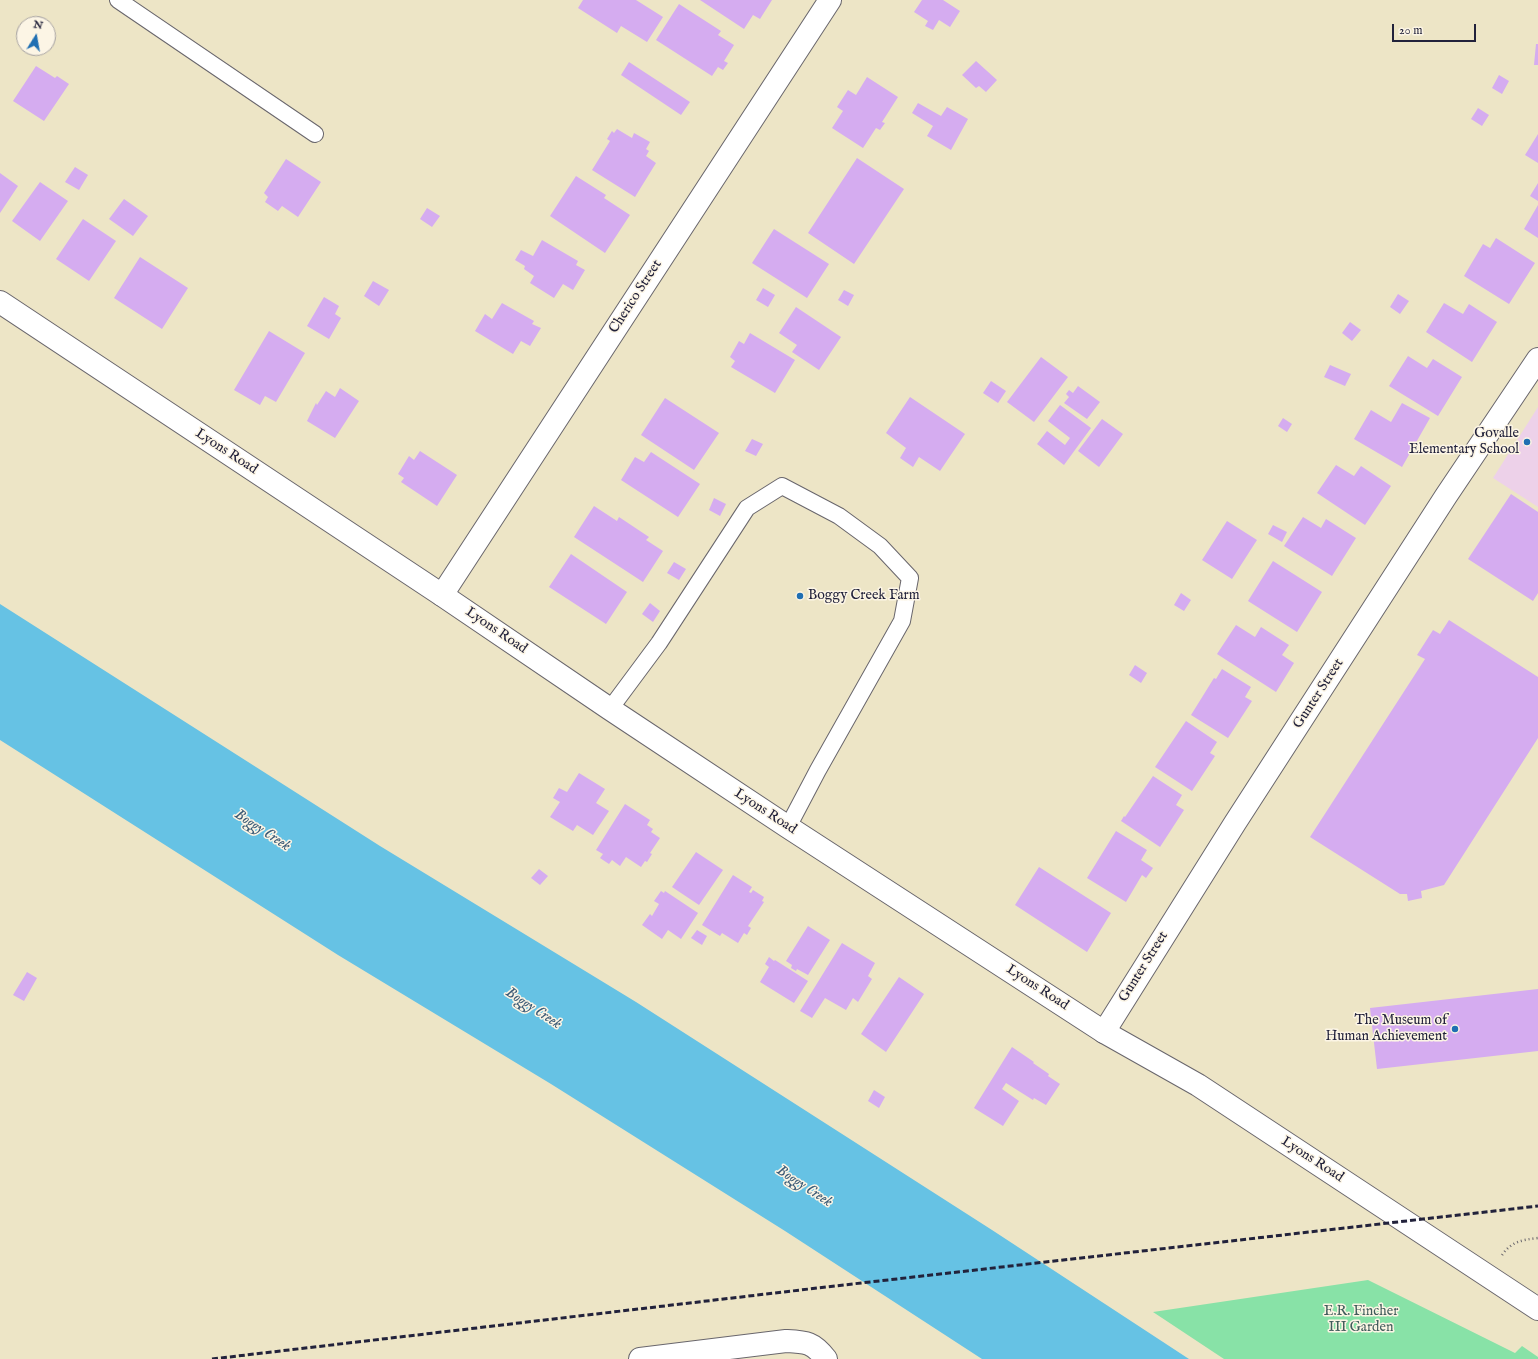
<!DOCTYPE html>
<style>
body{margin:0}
#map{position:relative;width:1538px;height:1359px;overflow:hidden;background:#ede5c6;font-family:"IM FELL English",serif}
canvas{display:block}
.north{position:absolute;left:16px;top:16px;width:40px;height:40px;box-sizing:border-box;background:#fcf5e5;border:1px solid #a5a1a1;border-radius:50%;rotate:11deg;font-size:11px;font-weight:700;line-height:16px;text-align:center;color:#22223b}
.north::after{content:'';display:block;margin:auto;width:14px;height:18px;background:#1f6fb2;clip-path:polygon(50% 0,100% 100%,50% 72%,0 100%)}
.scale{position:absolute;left:1392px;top:24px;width:84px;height:18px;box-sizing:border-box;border:2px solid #22223b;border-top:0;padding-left:5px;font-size:12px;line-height:14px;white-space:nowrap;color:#22223b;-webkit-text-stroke:3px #fcf5e5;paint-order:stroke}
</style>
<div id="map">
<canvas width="1538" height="1359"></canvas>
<div class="north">N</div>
<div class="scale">20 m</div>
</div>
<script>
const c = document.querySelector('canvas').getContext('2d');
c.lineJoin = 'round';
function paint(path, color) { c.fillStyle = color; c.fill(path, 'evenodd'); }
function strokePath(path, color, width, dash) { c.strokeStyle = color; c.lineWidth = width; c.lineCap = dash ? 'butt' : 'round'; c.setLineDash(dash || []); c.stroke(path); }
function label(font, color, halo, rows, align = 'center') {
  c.font = font + ' "IM FELL English",serif'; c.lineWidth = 3; c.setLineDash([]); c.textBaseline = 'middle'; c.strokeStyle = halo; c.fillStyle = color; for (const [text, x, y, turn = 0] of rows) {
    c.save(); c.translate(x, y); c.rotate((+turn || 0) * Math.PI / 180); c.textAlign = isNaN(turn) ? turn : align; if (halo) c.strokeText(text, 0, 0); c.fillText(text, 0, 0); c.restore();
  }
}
paint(new Path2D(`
 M1538 407V507L1493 478Z`), '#edd1e9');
paint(new Path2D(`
 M1368 1280 1515 1353 1522 1346 1538 1357V1359H1224L1153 1312Z`), '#88e2a7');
paint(new Path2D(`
 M0 604 380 846 636 1002 992 1230 1189 1359H982L785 1231 551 1084 338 955 0 740Z`), '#66c2e4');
paint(new Path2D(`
 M583 0H636L663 17 647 42 621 26 617 33 578 8Z
 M700 0H772L760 19 753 15 744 29Z
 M922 0H943L960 11 950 27 939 20 933 30 925 26 928 21 914 12Z
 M679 4 721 31 718 35 734 45 724 61 728 63 723 70 718 67 712 76 656 40Z
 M1536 44H1538V65H1534Z
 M976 61 997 80 986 92 979 86 976 88 962 75Z
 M629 62 690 102 681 115 621 75Z
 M36 66 55 78 57 76 69 84 44 121 13 101Z
 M1499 75 1509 81 1502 94 1492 88Z
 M867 77 898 97 882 122 885 123 880 130 876 128 863 148 832 128 843 111 837 107 848 90 856 95Z
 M918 103 941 116 947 107 968 119 951 150 927 136 933 126 912 113Z
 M1478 108 1489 115 1482 126 1471 119Z
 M617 129 632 138 634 133 650 142 646 149 649 151 646 156 656 163 635 197 592 170 610 141 607 139 612 131 614 133Z
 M1538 134V163L1525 155Z
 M857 158 904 189 854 264 808 233Z
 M286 159 321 182 298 217 282 206 278 211 265 202 268 197 264 193Z
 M75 167 88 175 79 190 65 182Z
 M0 173 18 186 0 213Z
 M576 176 606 195 604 198 630 215 605 253 550 216Z
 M40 182 68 201 40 241 12 221Z
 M1538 183V201L1530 196Z
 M124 199 148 216 133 236 109 219Z
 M1538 205V238L1524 229Z
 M427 208 440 216 432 227 420 219Z
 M83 219 116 241 89 281 56 259Z
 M774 229 829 264 807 298 752 263Z
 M1496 238 1535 263 1509 304 1464 276 1483 244 1490 248Z
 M542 240 578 261 576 265 585 270 573 290 563 284 554 298 530 283 534 276 524 269 525 266 515 260 521 250 533 256Z
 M140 257 188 288 162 329 114 298Z
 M373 281 389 290 379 306 364 296Z
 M763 288 775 295 768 307 756 300Z
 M844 290 854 295 848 306 838 300Z
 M1398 294 1409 301 1400 314 1390 307Z
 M324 297 339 306 335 314 341 318 329 339 307 326Z
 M502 303 534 321 532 324 541 328 530 346 521 341 513 354 475 331 485 314 492 319Z
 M1444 303 1463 314 1469 304 1497 322 1472 362 1426 332Z
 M796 307 841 337 819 370 792 352 797 345 779 333Z
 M1350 322 1361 330 1352 341 1342 333Z
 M269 331 305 353 276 402 265 396 260 405 234 390Z
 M750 333 795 360 775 393 731 367 735 361 730 357 739 341 744 344Z
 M1408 356 1427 368 1433 359 1462 377 1438 416 1389 386Z
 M1041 357 1068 377 1034 422 1007 402Z
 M1330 365 1351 374 1345 386 1324 377Z
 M991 381 1006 391 998 403 983 393Z
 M1078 386 1100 402 1087 419 1064 403 1069 397 1066 394 1069 390 1073 393Z
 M340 388 359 401 335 438 307 421 316 403 317 405 326 391 335 397Z
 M910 397 965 434 940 471 919 457 913 467 900 458 906 448 886 433Z
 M665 398 719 433 694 470 641 435Z
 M1402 403 1430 418 1402 467 1354 439 1371 410 1391 422Z
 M1060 405 1091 428 1064 465 1037 444 1047 431 1065 445 1070 438 1048 421Z
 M1283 418 1292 424 1287 432 1278 426Z
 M1102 419 1123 434 1099 467 1078 451Z
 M752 439 763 444 756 456 745 451Z
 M420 451 457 475 437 506 401 482 404 478 398 474 409 456 414 460Z
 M651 452 700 484 678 517 621 480 635 457 644 462Z
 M1336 465 1354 476 1361 466 1391 486 1365 525 1317 493Z
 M1511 494 1538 512V593L1533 601 1468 559Z
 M714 498 726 504 720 516 709 510Z
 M594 506 617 521 619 517 649 537 646 540 663 551 643 582 574 537Z
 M1303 517 1321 528 1326 519 1356 538 1332 576 1284 546Z
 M1227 521 1257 540 1232 579 1202 560Z
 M1273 525 1287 532 1282 542 1268 534Z
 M571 554 627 592 606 624 549 587Z
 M1273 561 1322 592 1297 632 1248 601Z
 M674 562 686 569 679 580 667 573Z
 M1181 593 1191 600 1184 611 1174 605Z
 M650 603 660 611 653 622 642 614Z
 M1449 620 1538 677V738L1444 885 1421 891 1422 898 1408 901 1407 894H1400L1310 837 1425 659 1417 655 1433 630 1440 634Z
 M1236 625 1255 637 1261 627 1289 645 1282 655 1294 663 1276 692 1217 654Z
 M1135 665 1147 673 1141 683 1129 675Z
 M1222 669 1251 687 1245 697 1252 701 1228 738 1191 715 1214 678 1216 679Z
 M1186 721 1217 742 1210 753 1215 756 1192 791 1155 767Z
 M579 773 605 789 596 803 609 811 593 835 577 825 573 831 550 817 560 802 553 798 559 788 567 792Z
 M1153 776 1182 795 1176 805 1184 810 1160 847 1121 821 1124 816 1125 817Z
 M625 804 650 820 647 825 653 829 651 832 660 838 650 853 652 854 647 862 645 861 641 867 626 857 620 866 612 860 609 864 600 858 603 854 596 850Z
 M1116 831 1147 850 1141 860 1153 868 1146 878 1142 875 1126 902 1087 878Z
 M696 852 723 870 699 905 672 887Z
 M1039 867 1111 913 1087 952 1015 905Z
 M539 869 548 876 540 885 531 878Z
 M733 875 752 887 749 892 751 893 753 890 764 897 762 901 764 902 748 926 751 928 747 935 744 933 738 943 722 933 720 936 702 925Z
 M661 891 664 893 665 891 698 913 681 939 668 930 662 939 642 925 650 914 652 916 659 904 654 901Z
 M808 926 830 940 808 975 797 969 796 971 791 968 792 965 786 961Z
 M697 930 707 936 702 945 691 938Z
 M842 943 875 963 868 976 872 979 858 1002 853 998 846 1010 825 998 812 1018 800 1011Z
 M769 957 774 961 775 960 808 981 794 1003 760 982 769 967 765 964Z
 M27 972 37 978 24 1001 13 995Z
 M899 977 924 994 886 1052 861 1034Z
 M1538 989V1051L1377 1069 1370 1008Z
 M1012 1047 1034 1062 1033 1063 1049 1074 1048 1076 1060 1084 1046 1105 1034 1098 1033 1100 1006 1083 1002 1089 1019 1101 1003 1126 974 1108Z
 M874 1090 885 1097 879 1108 868 1101Z`), '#d5acf0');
const service = new Path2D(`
 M118 0 315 134
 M610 709 659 643 747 508 782 486 839 516 880 546 910 578 902 621 818 770 788 827`);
const minor = new Path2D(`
 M442 595 830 0
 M1104 1032 1235 823 1446 496 1538 359
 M640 1359 786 1341C806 1342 813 1342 826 1359`);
const tertiary = new Path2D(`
 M0 302 442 595 610 709 788 827 1104 1032 1198 1085 1538 1309`);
strokePath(service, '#69666c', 18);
strokePath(minor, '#69666c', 24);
strokePath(tertiary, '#69666c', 24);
strokePath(new Path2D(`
 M1502 1255C1512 1241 1522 1240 1538 1238`), '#69666c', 2.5, [1, 3]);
strokePath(service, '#fff', 16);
strokePath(minor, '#fff', 22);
strokePath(tertiary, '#fff', 22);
strokePath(new Path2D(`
 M212 1359 826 1287 1538 1206`), '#22223b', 3, [6, 3]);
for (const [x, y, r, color] of [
 [1527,442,4,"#1f6fb2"],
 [800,596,4,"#1f6fb2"],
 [1455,1029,4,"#1f6fb2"]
]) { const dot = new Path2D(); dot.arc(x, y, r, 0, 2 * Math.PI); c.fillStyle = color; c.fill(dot); strokePath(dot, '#fcf5e5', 1.5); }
label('14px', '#22223b', '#fcf5e5', [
 ["Cherico Street",636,297,-57],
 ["Lyons Road",226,452,33],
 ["Lyons Road",496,631,34],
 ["Gunter Street",1319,694,-57],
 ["Lyons Road",765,812,33],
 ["Gunter Street",1144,967,-58],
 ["Lyons Road",1037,988,33],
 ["Lyons Road",1312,1160,33]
]);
label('14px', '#22223b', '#fcf5e5', [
 ["Govalle",1519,434],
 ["Elementary School",1519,450],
 ["Boggy Creek Farm",808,596,"left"],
 ["The Museum of",1447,1021],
 ["Human Achievement",1447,1037]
], 'right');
label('14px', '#415c5b', '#fcf5e5', [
 ["E.R. Fincher",1361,1312],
 ["III Garden",1361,1328]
]);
label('italic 15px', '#3a5a76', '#fcf5e5', [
 ["Boggy Creek",262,831,33],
 ["Boggy Creek",533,1009,33],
 ["Boggy Creek",804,1187,33]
]);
</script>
